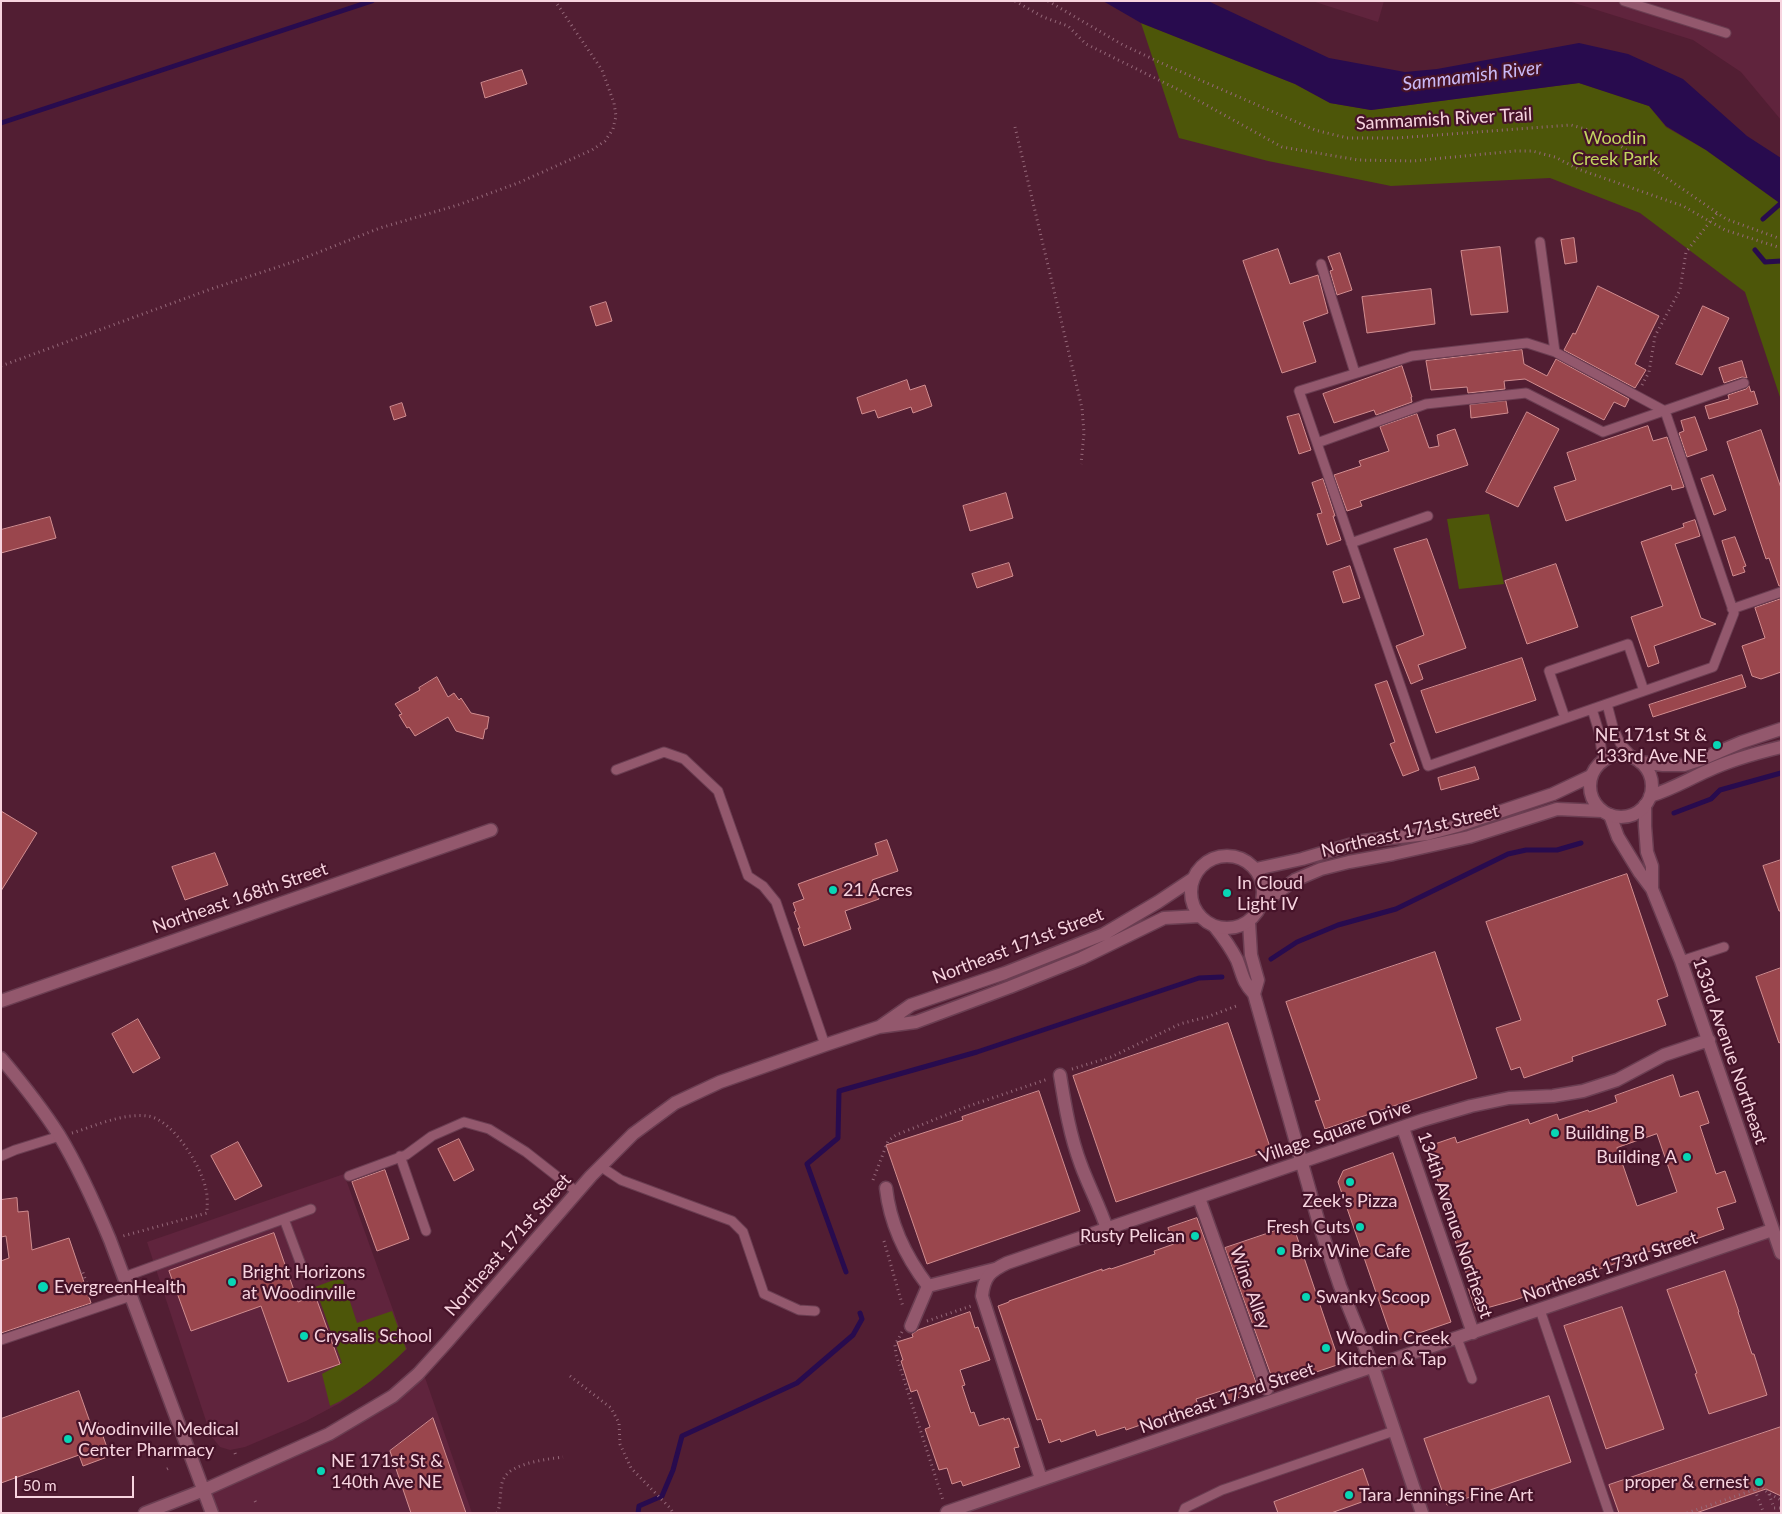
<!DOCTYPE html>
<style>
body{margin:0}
#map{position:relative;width:1782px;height:1514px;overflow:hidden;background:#521e33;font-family:Lato,sans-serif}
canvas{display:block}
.frame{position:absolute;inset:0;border:2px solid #f7d4df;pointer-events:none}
.scale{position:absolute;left:15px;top:1476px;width:119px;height:22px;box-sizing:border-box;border:2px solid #f7d4df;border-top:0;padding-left:6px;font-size:15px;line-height:18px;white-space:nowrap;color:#f7d4df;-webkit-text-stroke:4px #461329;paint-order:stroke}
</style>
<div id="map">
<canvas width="1782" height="1514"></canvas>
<div class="frame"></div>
<div class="scale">50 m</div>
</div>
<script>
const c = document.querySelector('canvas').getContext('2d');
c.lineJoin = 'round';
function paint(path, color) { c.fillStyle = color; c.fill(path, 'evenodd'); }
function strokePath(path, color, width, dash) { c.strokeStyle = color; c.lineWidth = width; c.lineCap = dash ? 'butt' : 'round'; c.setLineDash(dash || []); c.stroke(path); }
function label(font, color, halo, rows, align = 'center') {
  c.font = font + ' Lato,sans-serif'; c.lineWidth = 4.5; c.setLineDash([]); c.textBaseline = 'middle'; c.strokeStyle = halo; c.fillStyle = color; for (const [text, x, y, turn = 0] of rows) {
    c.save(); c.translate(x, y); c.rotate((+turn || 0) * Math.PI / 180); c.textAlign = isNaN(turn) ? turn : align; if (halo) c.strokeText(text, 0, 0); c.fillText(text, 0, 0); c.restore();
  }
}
paint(new Path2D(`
 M1312 1H1384L1378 22Z
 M1568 1H1781V120L1741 72 1693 40Z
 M344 1174 407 1349 371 1381 340 1403 306 1421 245 1447 230 1450 220 1447 211 1436 147 1242Z
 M1772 1230 1781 1253V1513H950Z
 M421 1366 472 1513H212L204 1490 346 1425Z`), '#60243d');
paint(new Path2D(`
 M1141 23 1295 84 1330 103 1371 110 1579 83 1649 106 1666 127 1706 150 1781 204V400L1745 292 1640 213 1550 178 1391 186 1268 161 1179 138Z
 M1489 514 1504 584 1459 589 1447 519Z
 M342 1277 357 1323 392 1311 406 1349C387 1369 356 1395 330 1406L322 1374 342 1363 315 1287Z`), '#4d5609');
paint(new Path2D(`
 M1103 1H1208L1329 58 1405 72 1437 69 1579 43 1628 54 1683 79 1747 136 1781 158V204L1706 150 1666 126 1649 106 1579 83 1371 110 1330 103 1295 84 1141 23Z`), '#280b4e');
strokePath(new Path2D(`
 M1 123 372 1
 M1763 219 1781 203
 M1755 250 1765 262 1781 261
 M1674 813 1711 799 1720 790 1781 773
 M1271 959 1297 942 1338 925 1396 909 1508 854 1526 850H1557L1581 843
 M846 1272 807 1164 838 1138 839 1091 977 1052 1199 978 1222 977
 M638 1513 639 1506 662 1496 673 1470 682 1436 797 1383 853 1335 862 1319 860 1313`), '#280b4e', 5);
const building = new Path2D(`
 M522 70 527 84 485 98 481 83Z
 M1574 238 1577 262 1565 264 1561 240Z
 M1500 247 1508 312 1471 315 1461 251Z
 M1278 249 1290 284 1318 275 1328 313 1303 322 1316 362 1282 373 1243 261Z
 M1340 253 1352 290 1337 295 1330 271 1333 270 1328 257Z
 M1598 286 1659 316 1635 364 1646 370 1635 388 1564 350 1573 333 1575 334Z
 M1431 289 1435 324 1367 333 1362 297Z
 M606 302 612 321 596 326 590 307Z
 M1703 306 1729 318 1702 375 1676 364Z
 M1522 350 1524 364 1547 376 1556 359 1629 399 1625 407 1614 402 1604 420 1525 379 1504 381 1505 389 1468 393 1467 387 1431 390 1426 361Z
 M1742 361 1747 378 1742 377 1724 383 1719 368Z
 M1402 366 1412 397H1411L1412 402 1376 415 1374 410 1334 423 1323 394Z
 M907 380 910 390 925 385 932 406 913 413 911 407 878 418 875 410 862 414 857 398Z
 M1749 386 1751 392 1754 391 1758 404 1709 419 1705 406 1729 399 1728 395 1746 389Z
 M1506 401 1508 413 1471 418 1470 405Z
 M402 403 406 416 394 420 390 407Z
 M1527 412 1559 429 1518 507 1486 492Z
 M1299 414 1311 450 1299 454 1287 417Z
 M1417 414 1429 448 1439 446 1437 435 1455 429 1468 465 1360 501 1362 506 1347 511 1334 475 1361 466 1359 461 1389 451 1380 427Z
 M1695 417 1707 450 1687 457 1679 433 1684 431 1681 421Z
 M1648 426 1653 441 1667 437 1684 487 1672 490 1671 485 1566 521 1554 487 1576 480 1567 453Z
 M1761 430 1781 488V586H1779L1769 558 1766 559 1727 442Z
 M1713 475 1726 510 1714 515 1701 479Z
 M1323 479 1335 516H1333L1341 540 1327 545 1317 514 1322 513 1312 483Z
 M1006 493 1013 518 970 531 963 506Z
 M50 517 56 538 1 553V530Z
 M1695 520 1700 536 1675 544 1701 618 1716 624 1654 646 1659 663 1648 667 1631 617 1663 606 1641 542 1684 527 1683 524Z
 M1735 537 1746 566 1743 567 1745 572 1733 576 1722 541Z
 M1427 539 1466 648 1418 665 1423 679 1411 684 1396 646 1424 635 1394 549Z
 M1009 563 1013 576 977 588 972 574Z
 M1556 564 1578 627 1527 644 1505 581Z
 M1350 566 1360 598 1343 603 1333 572Z
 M1781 599V672L1761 679 1752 676 1742 646 1765 638 1755 608Z
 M1522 658 1536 700 1436 733 1421 691Z
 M1742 675 1746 687 1653 717 1649 705Z
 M437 677 448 697 454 693 459 700 461 698 471 713 489 717 487 729H485L483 739 456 731 448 717 415 736 409 727 407 728 399 715 402 714 395 704 420 690 419 688Z
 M1387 681 1419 770 1403 776 1390 744 1395 742 1375 685Z
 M1475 767 1479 779 1441 790 1438 778Z
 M1 811 37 833 1 891Z
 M887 840 898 871 872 880 879 899 845 911 851 929 804 946 798 928H800L794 912 796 911 793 903 804 899 798 884 878 855 875 844Z
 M215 853 228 885 185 900 172 867Z
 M1781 860V911H1779L1763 866Z
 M1627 874 1668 996 1657 1000 1666 1025 1572 1057 1573 1061 1524 1078 1520 1067 1511 1070 1496 1028 1521 1020 1486 922Z
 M1435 952 1477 1078 1325 1129 1315 1101 1320 1100 1286 1002Z
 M1781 968V1042L1779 1043 1756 977Z
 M138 1019 160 1058 133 1073 112 1034Z
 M1228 1023 1271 1150 1116 1202 1073 1076Z
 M1673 1075 1680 1097 1698 1091 1709 1123 1700 1126 1716 1174 1725 1171 1736 1202 1717 1208 1724 1229 1668 1249 1667 1246 1641 1254 1640 1258 1634 1260 1631 1258 1588 1273 1581 1275V1277L1515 1300 1476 1311 1468 1288 1471 1287 1442 1202 1445 1201 1426 1147 1455 1137 1457 1143 1528 1119 1530 1124 1557 1114 1559 1120 1588 1110 1589 1112 1617 1102 1615 1096ZM1657 1134 1677 1192 1637 1206 1617 1148Z
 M1039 1091 1080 1211 927 1264 886 1145 963 1120 962 1117Z
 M459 1139 474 1170 454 1181 438 1149Z
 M238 1142 262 1186 235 1200 211 1156Z
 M1393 1153 1451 1322 1393 1342 1338 1182 1343 1171Z
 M385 1170 409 1239 377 1251 352 1182Z
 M17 1198 18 1212 28 1211 32 1250 69 1238 91 1303 1 1333V1261L9 1258 6 1236 1 1237V1200Z
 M1197 1218 1259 1391 1228 1401 1224 1390 1196 1399 1198 1405 1126 1430 1125 1427 1097 1436 1095 1430 1061 1442 1060 1439 1049 1443 1041 1419 1037 1420 998 1306 1009 1302V1301L1102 1269V1271L1110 1268 1111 1269 1155 1254 1154 1251 1174 1244 1168 1228Z
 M1293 1225 1340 1364 1275 1386 1225 1248Z
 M274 1233 298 1302 315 1295 340 1364 288 1382 261 1306 191 1331 169 1271Z
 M1725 1271 1739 1312H1738L1752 1354H1754L1767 1395 1709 1414 1695 1374 1697 1373 1667 1290Z
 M1622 1307 1664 1429 1606 1449 1564 1326Z
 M970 1312 975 1328 978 1327 990 1360 960 1370 965 1385 962 1386 971 1413 974 1412 979 1426 1004 1418V1420L1009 1418 1019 1447 1014 1448 1020 1467 963 1486 961 1481 952 1484 947 1468 939 1470 925 1429 930 1427 917 1390 911 1392 901 1361 903 1360 897 1342 913 1337 912 1334 918 1330Z
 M79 1391 91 1425 98 1422 110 1456 83 1466 79 1455 1 1483V1419Z
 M1549 1396 1571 1462 1447 1505 1424 1439Z
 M433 1418 466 1513H411L390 1451Z
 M1781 1427V1496L1766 1489 1696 1513H1619L1609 1485Z
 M1363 1469 1373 1498 1331 1513H1278L1274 1502Z`);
paint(building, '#9a464d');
strokePath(building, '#d18d90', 1);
const service = new Path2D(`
 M1624 1 1726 33
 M1540 242 1555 352
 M1321 264 1355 373
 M1527 343 1555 352 1665 411 1734 613 1713 667 1428 766 1299 391 1412 356Z
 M1317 443 1426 404 1526 393 1603 432 1744 383
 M1351 543 1428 516
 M1732 609 1781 592
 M1607 704 1613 727 1620 743 1635 759
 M1592 709 1599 732 1603 761
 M1565 718 1549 671 1628 644 1644 691
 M616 770 664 752 684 759 718 791 748 876 763 886 776 902 825 1045
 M1681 961 1724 947
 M1 1156 15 1150 60 1136
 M400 1156 426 1231
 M600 1166 621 1180 732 1221 743 1232 764 1294 799 1310 815 1311
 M349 1176 406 1155 432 1136 464 1122 489 1129 526 1152 577 1192
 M284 1219 303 1270
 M124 1277 311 1209
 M1540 1310 1609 1513
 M1457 1338 1472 1379
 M1 1340 131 1296
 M1183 1513 1185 1508 1222 1490 1394 1431`);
const pedestrian = new Path2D(`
 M1060 1075C1065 1106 1070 1136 1081 1165 1089 1187 1100 1207 1107 1229
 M886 1188C890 1224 906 1257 928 1286L995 1269
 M1199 1198 1267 1389
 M911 1326 928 1286`);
const minor = new Path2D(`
 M1645 805V826L1647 852 1652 866V889
 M1610 815 1618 837 1640 873 1652 889 1681 961 1781 1253
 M1249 922 1251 955 1258 980 1254 994 1320 1227 1340 1286 1373 1367 1422 1513
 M1215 927C1223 937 1231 948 1237 960 1243 975 1242 981 1254 994
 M1 1001 491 830
 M1403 1128 1473 1333
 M1041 1479 982 1296C984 1277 990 1271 1007 1263L1423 1120 1471 1106 1509 1098 1553 1096 1583 1091 1617 1080 1664 1055 1709 1040
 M947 1512 1772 1230`);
const secondary = new Path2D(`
 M1590 786a31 31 0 1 1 62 0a31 31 0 1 1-62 0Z
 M1640 762 1663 765H1684L1702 759 1742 742 1781 729
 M1650 796C1670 790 1687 780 1707 771 1730 760 1756 753 1781 747
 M1191 892a36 36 0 1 1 72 0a36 36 0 1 1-72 0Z
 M1256 869 1302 859 1363 841 1427 834 1457 826 1553 794 1591 776
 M1263 903 1295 880 1321 869 1349 862 1393 854 1469 837 1557 809 1602 811
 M881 1026 911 1005 1005 973 1104 934 1158 902 1194 878
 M1 1058C22 1083 42 1108 59 1135 79 1168 95 1204 110 1240L212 1513
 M145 1513 204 1490 329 1434 393 1396 418 1374 447 1342 591 1176 633 1134 675 1103 720 1082 825 1045 879 1027 916 1022 1010 987 1082 958 1164 918 1200 916`);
strokePath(service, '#6b3e52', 11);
strokePath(pedestrian, '#6b3e52', 15);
strokePath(minor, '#6b3e52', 15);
strokePath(secondary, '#6b3e52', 15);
strokePath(new Path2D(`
 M1015 1 1043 17 1068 26 1086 44 1181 91 1282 147 1358 160 1413 161 1515 151H1532L1555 157 1578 169 1683 206 1725 230 1781 248
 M1048 1 1123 45 1170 67 1315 130 1347 138H1397L1571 125 1603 134 1726 219 1781 239
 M1015 127 1082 408 1084 433 1081 464
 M1 366 211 289 299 260 380 228 458 205 518 183 592 150 605 141 613 129 616 116 614 103 602 70 555 1
 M1642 385 1649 372 1655 336 1680 290 1686 252 1717 213
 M1072 1069 1111 1057 1180 1024 1207 1017 1239 1005
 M72 1133C95 1126 122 1113 147 1116 172 1118 202 1167 206 1190 208 1197 207 1206 207 1213L123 1236
 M873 1180 888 1141 896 1135 966 1107 1048 1079
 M884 1241 903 1307
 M80 1271 82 1270 90 1293 98 1289
 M927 1321 971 1306
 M902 1332 895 1345 896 1355 943 1500
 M570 1376 611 1408 619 1423 620 1444 631 1468 671 1509 673 1513
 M213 1451 215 1449
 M235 1453 236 1456
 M167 1469 169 1468
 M1755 1490 1763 1511
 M1769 1494 1774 1508H1781
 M255 1501 256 1503
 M497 1513C502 1503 499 1486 504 1478 512 1463 548 1459 563 1457
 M1687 1513 1762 1487 1768 1493 1781 1500`), '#956879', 3, [1, 4]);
strokePath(service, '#93586d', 9);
strokePath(pedestrian, '#93586d', 12);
strokePath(minor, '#93586d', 12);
strokePath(secondary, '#93586d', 12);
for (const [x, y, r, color] of [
 [1717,745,5,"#08d5b5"],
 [833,890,5,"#08d5b5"],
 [1227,893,5,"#08d5b5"],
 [1555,1133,5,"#08d5b5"],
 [1687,1157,5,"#08d5b5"],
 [1350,1182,5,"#08d5b5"],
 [1360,1227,5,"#08d5b5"],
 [1195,1236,5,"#08d5b5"],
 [1281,1251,5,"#08d5b5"],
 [232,1282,5,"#08d5b5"],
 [43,1287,6,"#08d5b5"],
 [1306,1297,5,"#08d5b5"],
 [304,1336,5,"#08d5b5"],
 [1326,1348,5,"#08d5b5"],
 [68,1439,5,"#08d5b5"],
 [321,1471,5,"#08d5b5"],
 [1759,1482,5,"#08d5b5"],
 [1349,1495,5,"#08d5b5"]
]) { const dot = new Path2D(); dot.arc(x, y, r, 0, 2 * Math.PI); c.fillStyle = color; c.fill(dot); strokePath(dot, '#461329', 2); }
label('18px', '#f7d4df', '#461329', [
 ["Sammamish River Trail",1444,119,-3],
 ["Northeast 171st Street",1410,831,-13],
 ["Northeast 168th Street",240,898,-19],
 ["Northeast 171st Street",1018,946,-21],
 ["133rd Avenue Northeast",1730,1051,71],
 ["Village Square Drive",1335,1132,-19],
 ["134th Avenue Northeast",1455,1225,71],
 ["Northeast 171st Street",508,1245,-49],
 ["Northeast 173rd Street",1610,1267,-19],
 ["Wine Alley",1250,1288,70],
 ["Northeast 173rd Street",1227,1398,-19]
]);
label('18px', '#c2d460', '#461329', [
 ["Woodin",1615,138],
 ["Creek Park",1615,159]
]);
label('18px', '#f7d4df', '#461329', [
 ["NE 171st St &",1707,735,"right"],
 ["133rd Ave NE",1707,756,"right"],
 ["In Cloud",1237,883],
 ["Light IV",1237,904],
 ["21 Acres",843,890],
 ["Building B",1565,1133],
 ["Building A",1677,1157,"right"],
 ["Zeek's Pizza",1350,1201,"center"],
 ["Fresh Cuts",1350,1227,"right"],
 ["Rusty Pelican",1185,1236,"right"],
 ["Brix Wine Cafe",1291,1251],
 ["Bright Horizons",242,1272],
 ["at Woodinville",242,1293],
 ["EvergreenHealth",54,1287],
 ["Swanky Scoop",1316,1297],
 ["Crysalis School",314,1336],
 ["Woodin Creek",1336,1338],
 ["Kitchen & Tap",1336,1359],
 ["Woodinville Medical",78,1429],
 ["Center Pharmacy",78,1450],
 ["NE 171st St &",331,1461],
 ["140th Ave NE",331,1482],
 ["proper & ernest",1749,1482,"right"],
 ["Tara Jennings Fine Art",1359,1495]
], 'left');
label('italic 19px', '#cabaf7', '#461329', [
 ["Sammamish River",1472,76,-7]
]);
</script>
